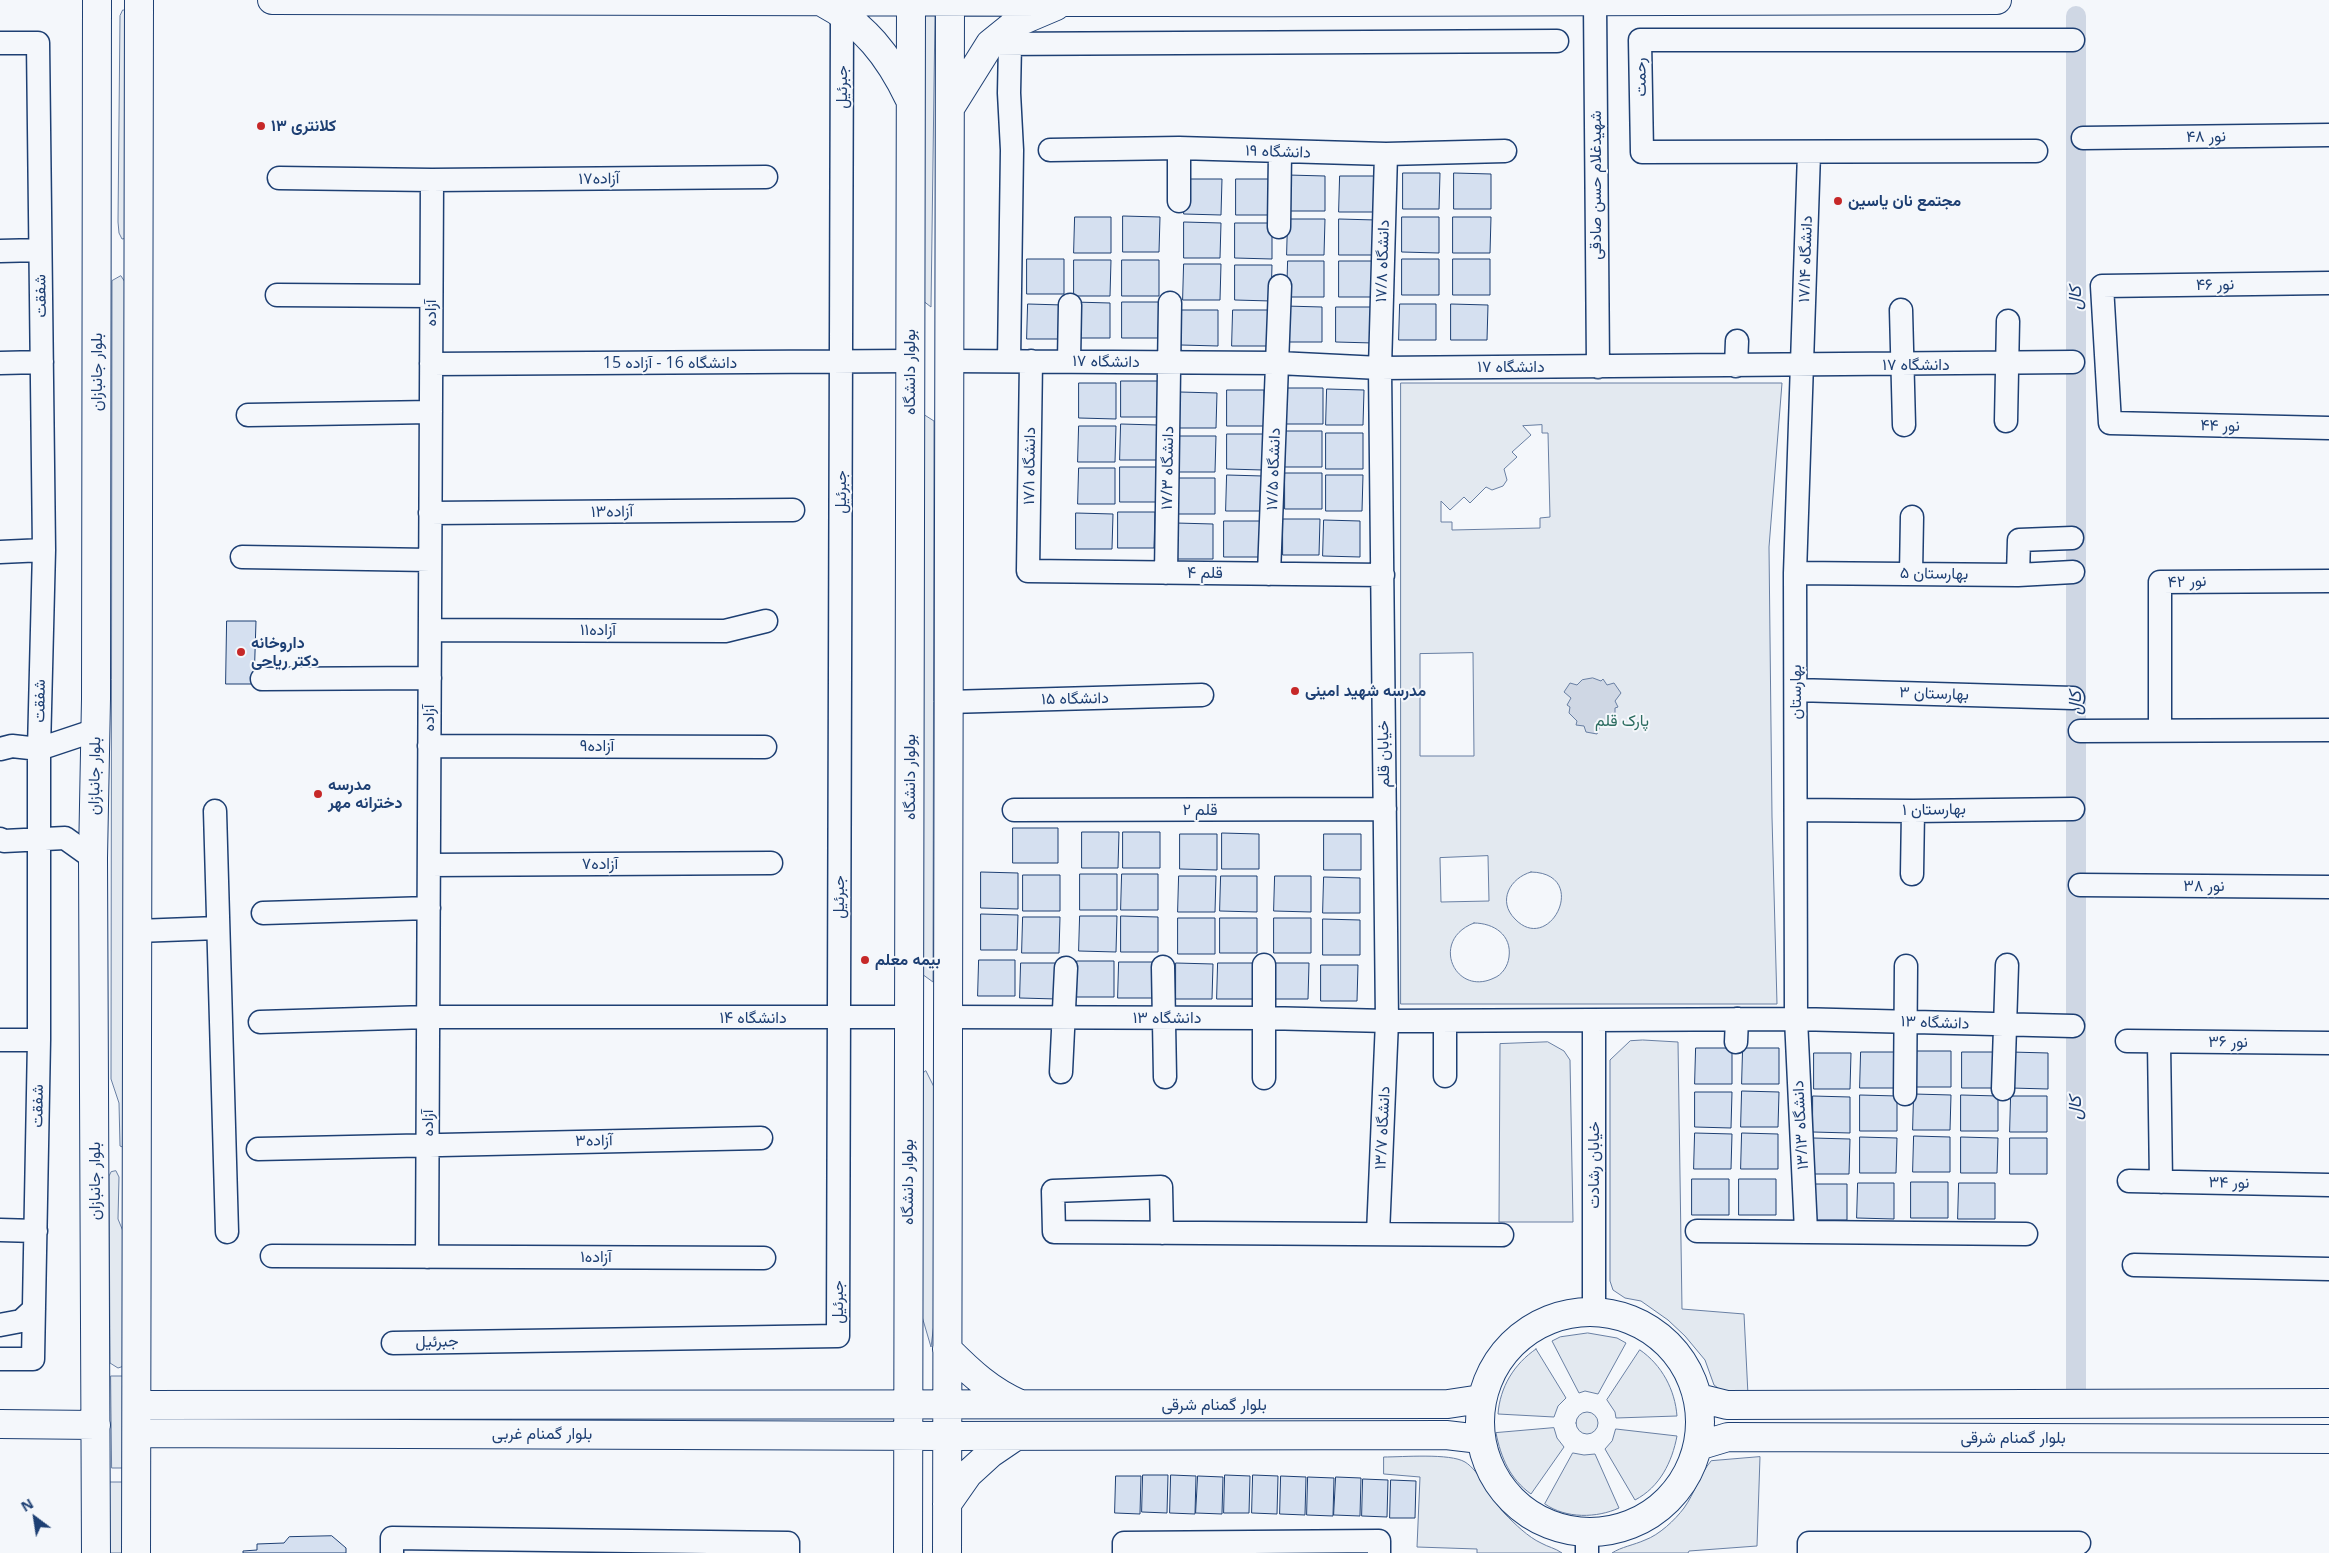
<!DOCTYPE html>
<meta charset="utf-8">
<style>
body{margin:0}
#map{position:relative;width:2329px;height:1553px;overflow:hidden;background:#f4f7fb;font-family:"Open Sans",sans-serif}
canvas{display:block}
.north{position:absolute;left:10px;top:1493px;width:50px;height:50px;-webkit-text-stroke:4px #f4f7fb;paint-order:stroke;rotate:329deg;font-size:14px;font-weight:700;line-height:20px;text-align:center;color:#1d3f73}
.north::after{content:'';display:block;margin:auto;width:18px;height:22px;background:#1d3f73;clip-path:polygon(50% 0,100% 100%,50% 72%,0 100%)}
</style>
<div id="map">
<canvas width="2329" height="1553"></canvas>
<div class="north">N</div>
</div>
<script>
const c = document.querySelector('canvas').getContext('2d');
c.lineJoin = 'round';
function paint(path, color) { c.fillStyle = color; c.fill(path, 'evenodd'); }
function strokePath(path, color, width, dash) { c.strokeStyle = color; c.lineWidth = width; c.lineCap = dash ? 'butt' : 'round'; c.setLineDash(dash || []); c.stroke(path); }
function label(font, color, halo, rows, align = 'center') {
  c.font = font + ' "Open Sans",Vazirmatn,sans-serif'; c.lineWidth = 4; c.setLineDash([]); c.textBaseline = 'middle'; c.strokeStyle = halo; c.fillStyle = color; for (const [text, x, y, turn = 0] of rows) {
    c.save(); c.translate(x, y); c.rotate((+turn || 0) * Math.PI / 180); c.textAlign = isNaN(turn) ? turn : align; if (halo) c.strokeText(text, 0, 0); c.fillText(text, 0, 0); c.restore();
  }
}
const green = new Path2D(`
 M123 10H128L127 238 122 239 119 233 118 222 120 16Z
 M935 14 931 307 922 300 923 16Z
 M121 276 125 282V1148L120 1146 119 1103 111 1079 112 281Z
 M1401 383H1782L1769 547 1772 817 1777 1004H1401ZM1542 425V433H1548L1550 517 1540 518V528L1452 530V522H1441V501L1450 510 1464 497 1470 503 1486 487 1492 490 1503 486 1507 480 1504 469 1517 457 1512 452 1531 435 1523 426ZM1473 653 1474 756H1420V654ZM1488 856 1489 901 1441 902 1440 858ZM1531 872C1591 873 1550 956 1515 919 1497 901 1510 878 1531 872ZM1474 923C1494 923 1512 935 1509 957 1508 966 1502 975 1494 978 1455 997 1429 940 1474 923Z
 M923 414 934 421 933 982 922 974Z
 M1643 1040 1678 1042 1682 1309 1744 1314 1748 1395 1722 1391 1714 1385 1705 1360 1685 1336 1668 1320 1641 1301 1625 1298 1613 1290 1610 1281V1060L1630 1041Z
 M1548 1042 1564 1051 1570 1060 1573 1222H1499L1500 1044Z
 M926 1071 934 1087 936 1308 931 1347 916 1296 917 1078Z
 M116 1171 119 1177 118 1219 127 1241 124 1366 118 1368 110 1363 109 1176 111 1172Z
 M1588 1333 1617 1338 1626 1343 1598 1394 1585 1391 1579 1393 1552 1341 1560 1337Z
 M1536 1349 1566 1398 1558 1406 1554 1417 1498 1414C1500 1387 1514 1364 1536 1349Z
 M1640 1350C1662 1365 1675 1390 1677 1416L1616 1418 1615 1412 1607 1400Z
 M111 1376H125V1468H112Z
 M1576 1423a11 11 0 1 1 22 0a11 11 0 1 1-22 0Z
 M1554 1428 1557 1438 1564 1447 1531 1494C1510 1479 1501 1458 1496 1433Z
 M1616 1429 1677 1436C1672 1462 1660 1487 1635 1500L1605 1449 1612 1441Z
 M1573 1453 1584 1455 1595 1454 1619 1508C1597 1518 1566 1519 1545 1504Z
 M1384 1457C1403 1457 1450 1453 1465 1462 1480 1471 1492 1500 1505 1514 1515 1524 1528 1537 1541 1543 1548 1547 1555 1548 1562 1553H1477V1549L1417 1547 1420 1477 1384 1474Z
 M1760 1457 1757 1546 1689 1551 1688 1553H1612C1621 1547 1634 1545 1645 1540 1659 1535 1675 1520 1684 1508 1695 1493 1699 1475 1711 1461Z
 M109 1482H125V1553H109Z`);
paint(green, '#e3e9f0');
strokePath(green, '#687fa3', 1);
const water = new Path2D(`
 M1593 678 1601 681 1603 679 1607 685 1614 683 1621 693 1615 701 1618 707 1615 708V714L1606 726H1600L1597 734 1586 732 1584 726 1576 725 1577 721 1569 713 1570 707 1567 705 1571 698 1564 692 1570 683 1577 685 1582 680Z`);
paint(water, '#cfd7e4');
strokePath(water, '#687fa3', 1);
strokePath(new Path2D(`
 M2076 1390V16`), '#cfd7e4', 20);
const building = new Path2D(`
 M1403 173H1440L1439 209H1403Z
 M1454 173 1491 174V209H1454Z
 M1288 175 1325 176V211H1288Z
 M1340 176H1377L1376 212H1339Z
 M1185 179H1222L1221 215 1184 214Z
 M1236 179H1273L1272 215H1236Z
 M1123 216 1160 217 1159 252H1123Z
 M1075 217H1111V253H1074Z
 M1402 217H1439V253L1402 252Z
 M1453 217H1491L1490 253H1453Z
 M1288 219H1325L1324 255H1287Z
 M1339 219 1376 220 1375 255H1339Z
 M1184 222 1221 223 1220 258H1184Z
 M1235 223H1272V259L1235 258Z
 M1027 259H1064V294H1027Z
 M1402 259H1439V295H1402Z
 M1453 259H1490V295H1453Z
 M1074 260H1111L1110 296H1074Z
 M1122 260H1159V296H1122Z
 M1288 261H1324V297H1287Z
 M1339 261H1376L1375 297H1339Z
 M1184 264H1221L1220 300H1183Z
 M1235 265H1272L1271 301 1235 300Z
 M1074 302 1110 303V338H1074Z
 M1122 302H1159L1158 338H1122Z
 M1028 304 1063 305 1061 339H1027Z
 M1400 304H1436V340H1399Z
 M1451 304 1488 305 1487 340H1451Z
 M1285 306 1322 307V342H1285Z
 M1336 307H1373V343L1336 342Z
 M1181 310H1218V346L1181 345Z
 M1233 310H1270L1269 346H1232Z
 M1121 381H1158V417H1121Z
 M1079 383H1116V419L1079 418Z
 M1286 388H1323V424H1286Z
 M1327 389 1364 390 1363 425H1326Z
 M1227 390H1264V426H1227Z
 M1180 392 1217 393 1216 428H1179Z
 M1121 424 1157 425V460H1120Z
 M1079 426H1116L1115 462H1078Z
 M1286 431H1322V467H1285Z
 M1326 433H1363V469H1326Z
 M1227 434H1264L1263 470 1227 469Z
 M1179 436H1216L1215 472H1179Z
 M1120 467H1157V502H1120Z
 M1079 468H1115V504H1078Z
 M1285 473H1322V509H1285Z
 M1227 475 1263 476V511H1226Z
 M1326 475H1363L1362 511H1326Z
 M1179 478H1215V514H1178Z
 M1118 512H1155L1154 548H1118Z
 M1076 513 1113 514 1112 549H1076Z
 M1283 519H1320L1319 555H1283Z
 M1324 520 1360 521V557L1323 556Z
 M1224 521H1261L1260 557H1224Z
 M1176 523 1213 524V559H1176Z
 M227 621H256L254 684H226Z
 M1013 828H1058V863H1013Z
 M1082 832H1119L1118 868H1082Z
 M1123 832H1160V868H1123Z
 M1222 833 1259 834V869H1222Z
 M1180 834H1217V870L1180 869Z
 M1324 834H1361V870H1324Z
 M981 872 1018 873V909L981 908Z
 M1080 874H1117V910H1080Z
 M1122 874H1158V910H1121Z
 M1023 875H1060V911H1023Z
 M1179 876H1216L1215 912H1178Z
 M1221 876H1257V912L1220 911Z
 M1275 876H1311V912L1274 911Z
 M1324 877 1360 878V913H1323Z
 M981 914 1018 915 1017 950H981Z
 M1080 916H1117L1116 952 1079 951Z
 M1121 916 1158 917V952H1121Z
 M1023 917H1060L1059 953H1022Z
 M1178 918H1215V954H1178Z
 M1220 918H1257V953H1220Z
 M1274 918H1311V953H1274Z
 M1323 919 1360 920V955H1323Z
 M979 960H1015V996H978Z
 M1077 961H1114V997H1077Z
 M1119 962H1156L1155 998H1118Z
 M1021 963H1057V999L1020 998Z
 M1176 963 1213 964 1212 999H1176Z
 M1218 963H1255L1254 999H1217Z
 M1272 963H1309L1308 999H1272Z
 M1321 965H1358L1357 1001H1321Z
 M1696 1048H1732V1084H1695Z
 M1743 1048H1779V1084H1742Z
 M1914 1051H1951V1087H1914Z
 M1861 1052H1898L1897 1088H1860Z
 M1962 1052H1999L1998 1088H1962Z
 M2011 1052 2048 1053V1089L2011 1088Z
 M1814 1053H1851L1850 1089H1814Z
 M1742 1091 1779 1092 1778 1127H1741Z
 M1695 1092H1732L1731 1128 1695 1127Z
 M1914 1094 1951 1095 1950 1130H1913Z
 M1860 1095 1897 1096V1131H1860Z
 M1961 1095 1998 1096V1131H1961Z
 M1813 1096 1850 1097V1133L1813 1132Z
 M2011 1096H2047V1132H2010Z
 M1695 1133 1732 1134 1731 1169H1694Z
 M1742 1133 1778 1134V1169H1741Z
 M1914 1136 1950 1137V1172H1913Z
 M1860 1137 1897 1138 1896 1173H1860Z
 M1961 1137 1998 1138 1997 1173H1961Z
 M1813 1138 1850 1139 1849 1174H1813Z
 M2010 1138H2047V1174H2010Z
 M1692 1179H1729V1215H1692Z
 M1739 1179H1776V1215H1739Z
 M1911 1182H1948V1218H1911Z
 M1858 1183H1894V1219L1857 1218Z
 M1959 1183H1995V1219H1958Z
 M1811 1184H1847V1220H1810Z
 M1143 1475H1168L1167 1513 1142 1512Z
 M1171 1475 1196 1476 1195 1514 1170 1513Z
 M1225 1475 1250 1476 1249 1513H1224Z
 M1253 1475 1278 1476 1277 1514 1252 1513Z
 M1116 1476H1141L1140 1514 1115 1513Z
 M1198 1476 1223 1477 1222 1514 1196 1513Z
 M1281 1476 1306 1477 1305 1515 1280 1514Z
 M1308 1477 1334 1478 1333 1516 1307 1515Z
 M1336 1477 1361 1478 1360 1516 1334 1515Z
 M1363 1479 1388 1480 1387 1517 1362 1516Z
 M1391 1480 1416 1481 1415 1518H1390Z
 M332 1536 346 1548V1553H243V1551L257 1550V1544L284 1543 289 1537Z`);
paint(building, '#d5e0f0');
strokePath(building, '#1d3f73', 1);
const minor = new Path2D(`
 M1595 3 1598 367
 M0 43H38L44 550 39 749V1040L33 1359H0
 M990 44 1557 41
 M2083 138 2329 135
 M1050 150 1179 148 1386 154 1505 151
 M2036 151 1642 152 1640 40H2073
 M279 178 432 180 766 177
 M1179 201V148
 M1279 227 1280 153
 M0 251 40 250
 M2329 283 2102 286 2110 423 2329 428
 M277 295 431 296
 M1901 310 1904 425
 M948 361 1278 363 1380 368 2073 362
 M1009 361 1012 150 1009 93 1010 44
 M1031 361 1028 571 1383 575
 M1069 361 1070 305
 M0 363 42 362
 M431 364 910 361
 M1736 366 1737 341
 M248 415 431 412
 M2006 421 2008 321
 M430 513 793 510
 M0 552 44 550
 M242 557 430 560
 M1166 573 1170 303
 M1795 573 2018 575 2073 572
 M1269 574 1280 286
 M1911 574 1912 517
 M2018 575 2019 540 2072 538
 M430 630 725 631 766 621
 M262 679 430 678
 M1796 690 2073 698
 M948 702 1202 695
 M2160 729V582L2329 581
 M2080 731 2329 730
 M429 746 765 747
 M0 749 12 746 39 749 96 730
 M1014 810 1385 809
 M1796 810 1913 811 2073 809
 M215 811 227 1232
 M0 839 4 841 65 838 93 858
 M429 865 771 863
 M1912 874 1913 811
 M2080 885 2329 887
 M263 913 429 908
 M137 931 218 928
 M1264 965V1078
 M1163 967 1165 1077
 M947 1017 1264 1018 1387 1021 1796 1019 2073 1026
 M1594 1020V1311
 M260 1022 428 1017H910
 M0 1040H39
 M2127 1041 2329 1043
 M1736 1042 1737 1019
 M2159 1043 2161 1182
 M1061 1072 1066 968
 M1445 1076V1021
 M2003 1089 2007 965
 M1905 1094 1906 966
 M258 1149 761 1138
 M2129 1181 2329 1185
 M0 1230 36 1231
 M1697 1231 2026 1234
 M1806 1231 1796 1019 1795 573 1809 153
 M1162 1233 1161 1187 1053 1191 1054 1232C1203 1233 1352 1234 1502 1235
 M1378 1234 1387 1021 1380 368 1386 154
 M272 1256 764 1258
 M427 1257 432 180
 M2134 1265 2329 1269
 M0 1325 21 1321 34 1309
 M393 1343 838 1336 842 13
 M392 1553V1538L788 1543V1553
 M1124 1553V1543L1379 1541V1553
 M1587 1553V1533
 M1809 1553V1543H2079`);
const major = new Path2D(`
 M272 0C847 2 1422 4 1997 0
 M822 2C864 24 889 56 909 98
 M950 108 990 44 1016 23 1056 6
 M1480 1422a110 110 0 1 1 220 0a110 110 0 1 1-220 0Z
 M947 1349C970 1372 990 1391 1020 1404
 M1699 1398 1727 1405 2329 1403
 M137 1405 1448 1404 1481 1399
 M0 1424 96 1425
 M137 1433 946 1436 1446 1435 1480 1439
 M1698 1446 1728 1437 2329 1439
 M947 1504 968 1474 991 1453 1016 1436
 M96 1553 93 858 96 699 97 0
 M136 1553 139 0
 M908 1553 911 0
 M947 1553 950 0`);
strokePath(minor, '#1d3f73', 25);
strokePath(major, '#1d3f73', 30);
strokePath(minor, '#f4f7fb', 22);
strokePath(major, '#f4f7fb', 28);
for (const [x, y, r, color] of [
 [261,126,5,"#c62828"],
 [1838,201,5,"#c62828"],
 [241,652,5,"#c62828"],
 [1295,691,5,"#c62828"],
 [318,794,5,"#c62828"],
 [865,960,5,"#c62828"]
]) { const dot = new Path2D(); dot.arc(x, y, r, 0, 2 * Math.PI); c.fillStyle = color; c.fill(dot); strokePath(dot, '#f4f7fb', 2); }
label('16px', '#1d3f73', '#f4f7fb', [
 ["رحمت",1641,77,-91],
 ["جبرئیل",842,87,-90],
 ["نور ۴۸",2206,137,-1],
 ["دانشگاه ۱۹",1278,152,2],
 ["آزاده۱۷",599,179,-1],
 ["شهیدغلام حسن صادقی",1596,185,-90],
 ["دانشگاه ۱۷/۱۴",1806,259,-88],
 ["دانشگاه ۱۷/۸",1383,261,-88],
 ["نور ۴۶",2215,285,-1],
 ["شفقت",41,296,-91],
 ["آزاده",431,313,-90],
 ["دانشگاه ۱۷",1106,362,1],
 ["دانشگاه 16 - آزاده 15",670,363],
 ["دانشگاه ۱۷",1916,365],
 ["دانشگاه ۱۷",1511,367],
 ["بلوار جانبازان",97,372,-90],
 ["بولوار دانشگاه",910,372,-90],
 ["نور ۴۴",2220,426,1],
 ["دانشگاه ۱۷/۱",1030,466,-89],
 ["دانشگاه ۱۷/۳",1168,468,-89],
 ["دانشگاه ۱۷/۵",1274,469,-88],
 ["جبرئیل",841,492,-90],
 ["آزاده۱۳",612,512,-1],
 ["قلم ۴",1205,573],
 ["بهارستان ۵",1934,574,1],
 ["نور ۴۲",2187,582,-2],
 ["آزاده۱۱",598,630],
 ["بهارستان",1796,692,-90],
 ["بهارستان ۳",1934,694,2],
 ["دانشگاه ۱۵",1075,699,-1],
 ["شفقت",40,701,-89],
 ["آزاده",429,718,-90],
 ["آزاده۹",597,746],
 ["خیابان قلم",1384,754,-91],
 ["بلوار جانبازان",95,776,-89],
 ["بولوار دانشگاه",910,777,-90],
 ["قلم ۲",1200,810],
 ["بهارستان ۱",1934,810,-1],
 ["آزاده۷",600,864],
 ["نور ۳۸",2204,886],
 ["جبرئیل",839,897,-90],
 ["دانشگاه ۱۴",753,1018],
 ["دانشگاه ۱۳",1167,1018],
 ["دانشگاه ۱۳",1935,1023,2],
 ["نور ۳۶",2228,1042],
 ["شفقت",38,1106,-89],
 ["آزاده",428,1123,-90],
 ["دانشگاه ۱۳/۱۳",1801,1125,-93],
 ["دانشگاه ۱۳/۷",1383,1128,-87],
 ["آزاده۳",594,1141,-1],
 ["خیابان رشادت",1594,1165,-90],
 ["بلوار جانبازان",95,1181,-90],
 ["بولوار دانشگاه",908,1182,-90],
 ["نور ۳۴",2229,1183,1],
 ["آزاده۱",596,1257],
 ["جبرئیل",838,1302,-90],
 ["جبرئیل",437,1342,-1],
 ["بلوار گمنام شرقی",1214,1405],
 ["بلوار گمنام غربی",542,1434],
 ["بلوار گمنام شرقی",2013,1438]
]);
label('bold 16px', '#1d3f73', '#f4f7fb', [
 ["کلانتری ۱۳",271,126],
 ["مجتمع نان یاسین",1848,201],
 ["داروخانه",251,643],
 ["دکتر ریاحی",251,661],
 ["مدرسه شهید امینی",1305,691],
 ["مدرسه",328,785],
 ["دخترانه مهر",328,803],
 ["بیمه معلم",875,960]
], 'left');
label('16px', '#2c6c60', '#f4f7fb', [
 ["پارک قلم",1622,721]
]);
label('italic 18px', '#1d3f73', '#f4f7fb', [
 ["کال",2076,298,-90],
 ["کال",2076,703,-90],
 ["کال",2076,1108,-90]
]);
</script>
